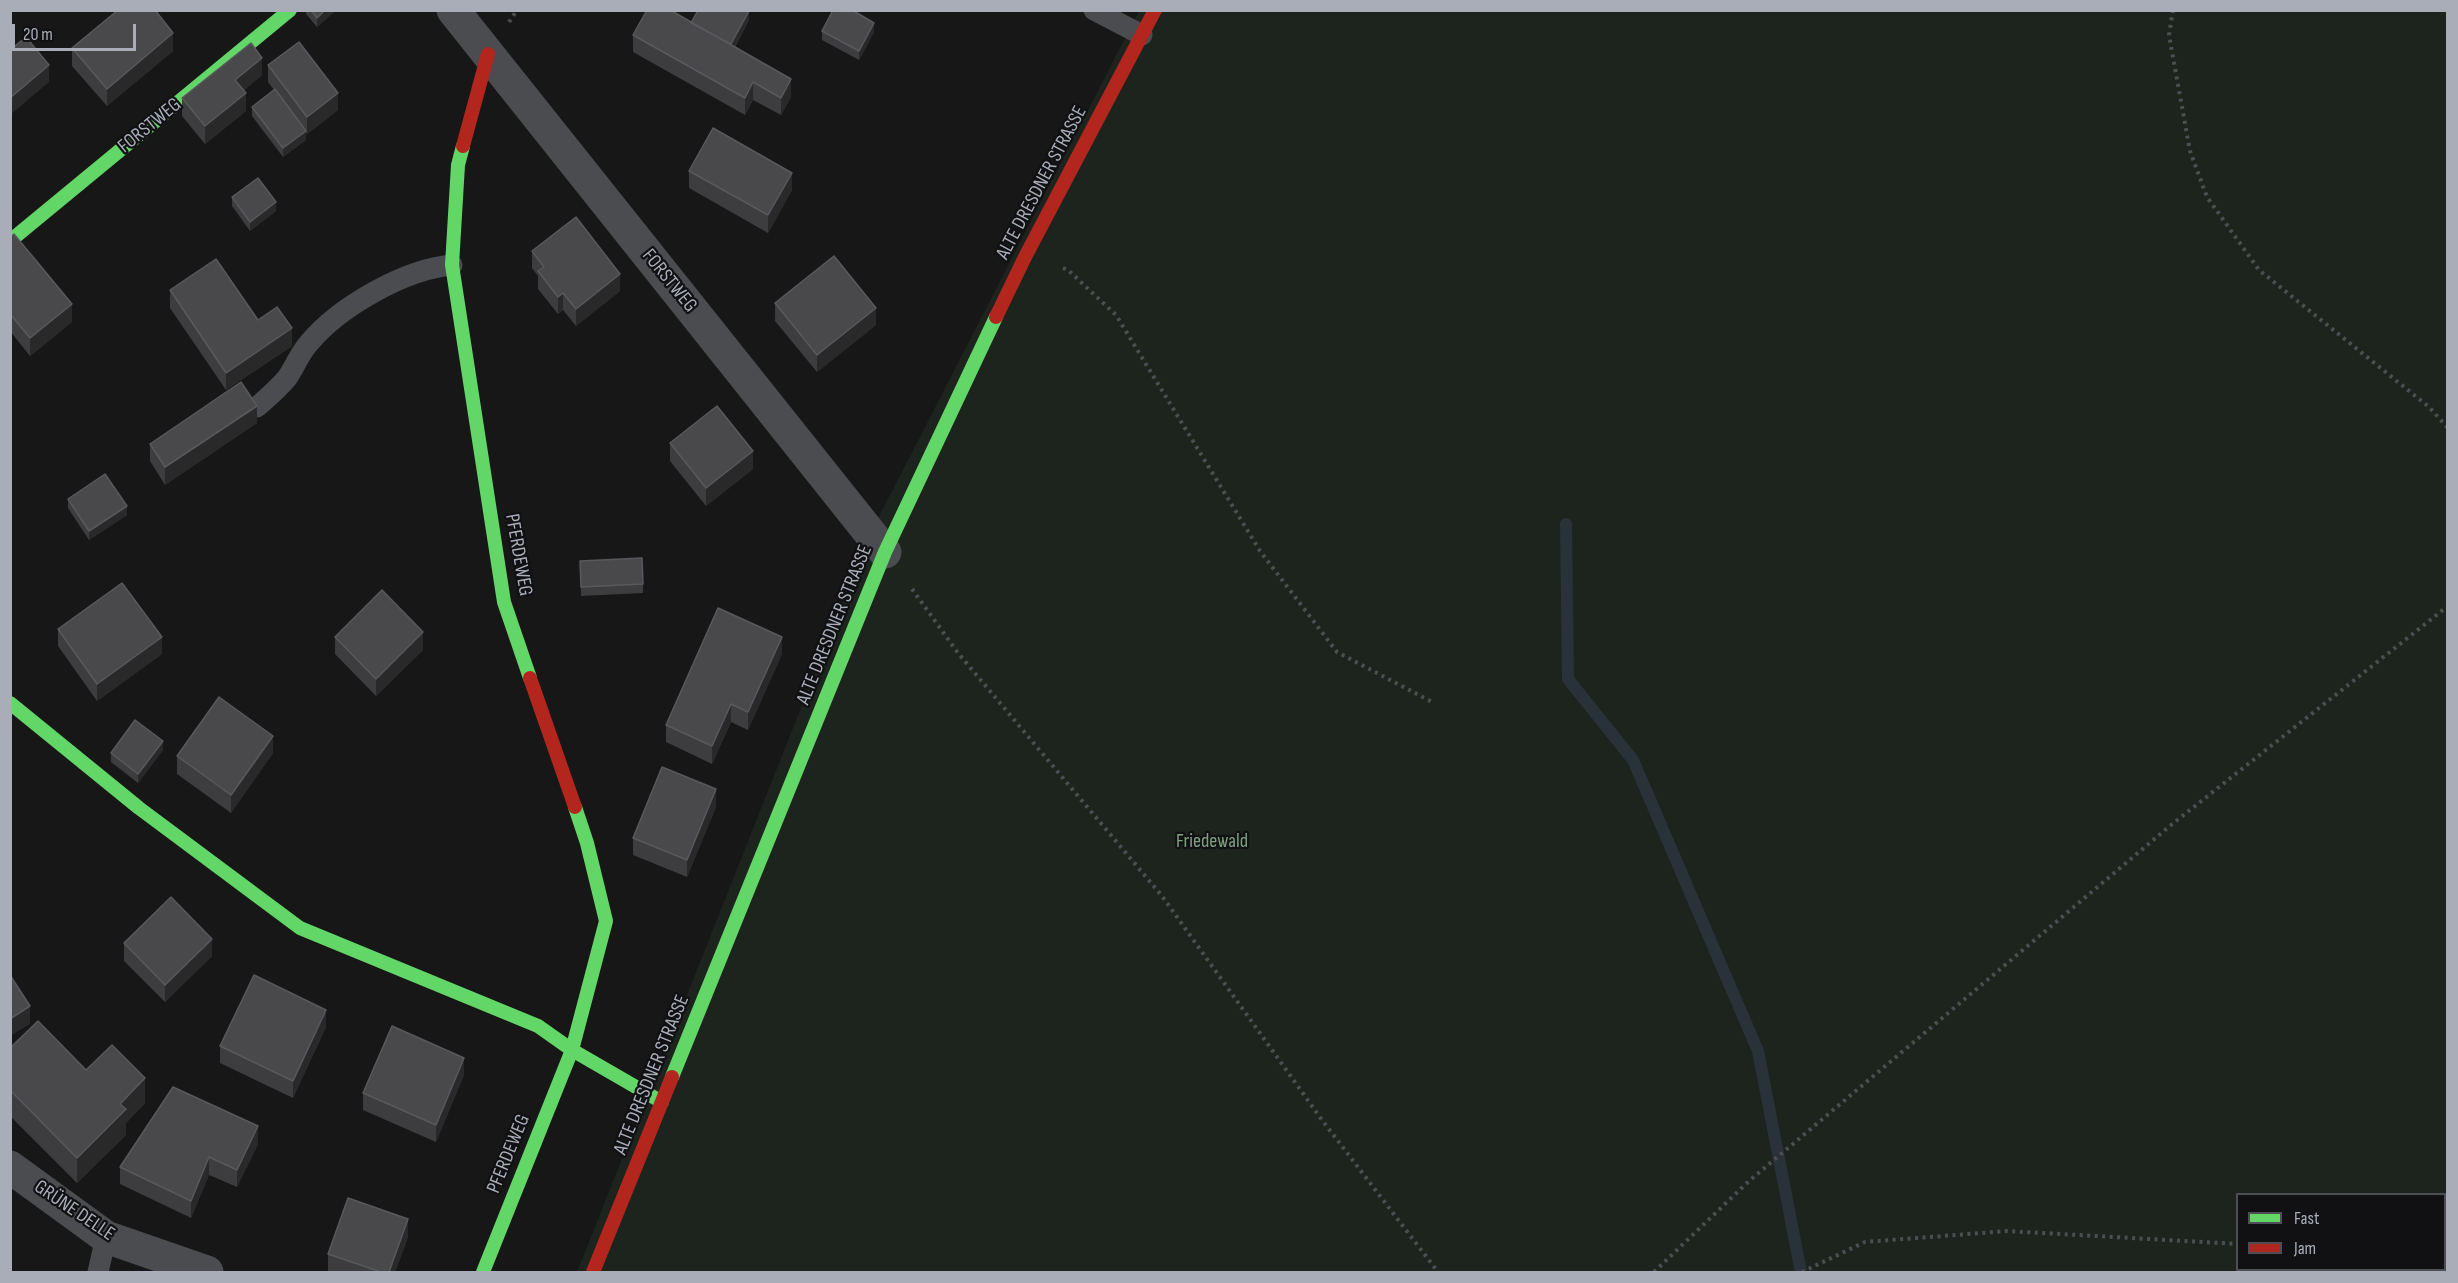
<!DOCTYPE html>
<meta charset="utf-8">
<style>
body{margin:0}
#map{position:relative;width:2458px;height:1283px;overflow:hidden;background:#171717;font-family:"Sofia Sans Condensed",sans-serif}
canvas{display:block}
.frame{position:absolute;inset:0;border:12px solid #a8adb8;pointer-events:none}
.legend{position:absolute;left:2236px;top:1193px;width:210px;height:78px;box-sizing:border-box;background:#111113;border:2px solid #4d4f55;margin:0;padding:8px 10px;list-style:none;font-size:18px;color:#a8adb8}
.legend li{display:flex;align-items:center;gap:12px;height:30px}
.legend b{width:30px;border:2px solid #4d4f55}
.scale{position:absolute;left:12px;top:24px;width:124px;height:27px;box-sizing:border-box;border:3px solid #a8adb8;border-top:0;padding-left:8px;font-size:18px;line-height:21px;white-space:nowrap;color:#a8adb8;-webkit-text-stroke:4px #111113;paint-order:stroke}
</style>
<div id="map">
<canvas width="2458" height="1283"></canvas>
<div class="frame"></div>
<ul class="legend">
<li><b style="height:8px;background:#63d668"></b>Fast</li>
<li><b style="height:8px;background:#b3261e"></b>Jam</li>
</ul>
<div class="scale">20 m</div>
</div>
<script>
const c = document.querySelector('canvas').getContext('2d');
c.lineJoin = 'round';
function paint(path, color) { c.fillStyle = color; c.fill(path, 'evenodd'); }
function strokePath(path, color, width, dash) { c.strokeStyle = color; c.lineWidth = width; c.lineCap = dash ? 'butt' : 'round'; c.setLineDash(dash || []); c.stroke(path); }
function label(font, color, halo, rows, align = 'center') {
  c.font = font + ' "Sofia Sans Condensed",sans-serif'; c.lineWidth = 4.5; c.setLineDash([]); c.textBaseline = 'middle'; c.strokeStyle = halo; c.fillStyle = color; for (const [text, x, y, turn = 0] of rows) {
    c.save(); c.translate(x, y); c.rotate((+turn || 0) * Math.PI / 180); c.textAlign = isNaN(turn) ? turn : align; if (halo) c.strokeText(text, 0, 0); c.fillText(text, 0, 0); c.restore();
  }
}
paint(new Path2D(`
 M1139 11H2447V1272H577L870 534ZM2238 1194H2444V1270H2238Z`), '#1d241e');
strokePath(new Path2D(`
 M1566 524 1568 679 1633 760 1758 1051 1801 1272`), '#2a3239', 12);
strokePath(new Path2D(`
 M2173 10 2169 35 2190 151 2207 197 2259 270 2429 407 2448 428
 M509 22 517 10
 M1063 268 1068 270 1116 315 1260 551 1337 652 1434 703
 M912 589 958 653 1162 896 1322 1120 1438 1272
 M2444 1243H2448
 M1654 1272 1749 1181 2171 825 2448 606
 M1802 1272 1865 1242 2007 1231 2238 1244`), '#4d4e52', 4, [3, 4.5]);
strokePath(new Path2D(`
 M1094 10 1142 35
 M257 407C267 398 278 389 287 378 295 367 299 354 309 343 339 307 405 269 452 265
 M98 1272 106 1237`), '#4b4c50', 21);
strokePath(new Path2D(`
 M453 10 885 552
 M10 1167 106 1237 207 1272`), '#4b4c50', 33);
strokePath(new Path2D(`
 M463 146 458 165 452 265 504 602 530 678
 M10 241 290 10
 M10 703 139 808 300 928 538 1026 572 1050 662 1102
 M672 1077 885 552 996 317
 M483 1272 572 1050 606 921 587 843 575 807`), '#63d668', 14);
strokePath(new Path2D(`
 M463 146 488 54
 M996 317 1025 257 1155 10
 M530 678 575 807
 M593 1272 672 1077`), '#b3261e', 14);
paint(new Path2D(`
 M306 10H335V11L317 27 306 14Z
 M749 20 735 47 791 97 781 115 753 100 745 115 633 52V35L691 23Z
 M822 31 874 32 859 60 822 40Z
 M72 48 173 51 107 106 72 66Z
 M268 65 338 110 307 134 306 133V140L283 157 252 116V107L274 90 268 82Z
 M262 75 244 90 246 111 205 144 182 116V98Z
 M689 171 792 190 768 233 689 188Z
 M232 197 276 211 250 231 232 206Z
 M10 237 72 322 30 356 10 331Z
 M532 251 620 291 576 326 563 310 558 314 538 289V276L532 268Z
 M170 290 258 320 292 346 226 390 170 308Z
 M775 303 876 325 817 372 775 321Z
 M257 423 165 485 150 461V444Z
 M670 443 753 469 706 506 670 461Z
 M68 499 127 515 89 540 68 508Z
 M580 561 643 584V593L581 596Z
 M58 629 162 654 97 701 58 646Z
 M335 637 423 650 376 696 335 654Z
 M782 654 748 730 731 722 712 764 666 742V725Z
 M163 750 138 783 111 762V753Z
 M273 753 231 813 177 774V756Z
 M716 807 687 877 633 855V838Z
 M124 943 212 956 165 1002 124 961Z
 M326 1027 293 1098 220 1063V1046Z
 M10 1048 86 1070 145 1103 126 1123V1135L77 1183 10 1116Z
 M464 1075 436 1142 363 1110V1093Z
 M258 1144 237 1187 209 1175 191 1218 120 1184V1167Z
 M408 1237 395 1272H331L328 1271V1254Z`), '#3d3d3f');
paint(new Path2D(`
 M325 10 335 11 317 27V18Z
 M749 11V20L731 53V44Z
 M874 23V32L859 60V51Z
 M173 33V51L107 106V89Z
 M262 58V75L235 97V80Z
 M49 65V82L10 115V98Z
 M791 79V97L781 115V98Z
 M753 82V100L745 115V98Z
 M246 93V111L205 144V126Z
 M338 93V110L307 134V117Z
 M306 131V140L283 157V148Z
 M792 173V190L768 233V215Z
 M276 202V211L250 231V222Z
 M620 274V291L576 326V309Z
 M563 293V310L558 314V297Z
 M72 304V322L30 356V338Z
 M876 308V325L817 372V355Z
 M292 328V346L226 390V373Z
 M257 406V423L165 485V467Z
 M753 451V469L706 506V488Z
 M127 506V515L89 540V531Z
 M423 632V650L376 696V679Z
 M162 637V654L97 701V684Z
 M782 637V654L748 730V712Z
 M731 704V722L712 764V746Z
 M273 736V753L231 813V795Z
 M163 741V750L138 783V774Z
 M716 789V807L687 877V860Z
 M212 939V956L165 1002V985Z
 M30 1006V1024L10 1036V1019Z
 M326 1010V1027L293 1098V1081Z
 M464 1058V1075L436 1142V1125Z
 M145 1078V1103L126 1123V1135L77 1183V1158L120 1104Z
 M258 1126V1144L237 1187V1170Z
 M209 1157V1175L191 1218V1201Z
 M408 1219V1237L395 1272H389Z`), '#29292a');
const building = new Path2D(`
 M118 10H155L173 33 107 89 72 48Z
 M311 10H325L317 18Z
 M647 10H670L791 79 781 98 753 82 745 98 633 35Z
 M698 10H749V11L731 44 691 23Z
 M833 10H852L874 23 859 51 822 31Z
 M26 37 49 65 10 98V50Z
 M299 42 338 93 307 117 268 65Z
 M251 43 262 58 235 80 246 93 205 126 182 98Z
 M275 89 306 131 283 148 252 107Z
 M713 128 792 173 768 215 689 171Z
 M258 178 276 202 250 222 232 197Z
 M576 217 620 274 576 309 563 293 558 297 538 271 544 267 532 251Z
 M14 234 72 304 30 338 10 314V237Z
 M834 256 876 308 817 355 775 303Z
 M216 259 258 320 277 307 292 328 226 373 170 290Z
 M241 382 257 406 165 467 150 444Z
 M717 406 753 451 706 488 670 443Z
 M105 474 127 506 89 531 68 499Z
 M642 558 643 584 581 587 580 561Z
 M122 583 162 637 97 684 58 629Z
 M382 590 423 632 376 679 335 637Z
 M718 608 782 637 748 712 731 704 712 746 666 725Z
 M219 697 273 736 231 795 177 756Z
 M135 720 163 741 138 774 111 753Z
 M662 767 716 789 687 860 633 838Z
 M171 897 212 939 165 985 124 943Z
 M10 975 30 1006 10 1019Z
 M254 975 326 1010 293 1081 220 1046Z
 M38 1021 86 1070 112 1045 145 1078 120 1104 126 1109 77 1158 10 1090V1048Z
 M392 1026 464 1058 436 1125 363 1093Z
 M173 1087 258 1126 237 1170 209 1157 191 1201 120 1167Z
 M348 1198 408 1219 389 1272H381L328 1254Z`);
paint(building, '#49494c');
strokePath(building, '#58595d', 1.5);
label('20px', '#a8adb8', '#111113', [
 ["FORSTWEG",150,126,-39],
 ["ALTE DRESDNER STRASSE",1042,183,-62],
 ["FORSTWEG",669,281,51],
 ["PFERDEWEG",518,555,80],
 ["ALTE DRESDNER STRASSE",835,625,-68],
 ["ALTE DRESDNER STRASSE",652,1075,-68],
 ["PFERDEWEG",509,1154,-68],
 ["GRÜNE DELLE",74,1211,34]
]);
label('20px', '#7fa381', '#111113', [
 ["Friedewald",1212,842]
]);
</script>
